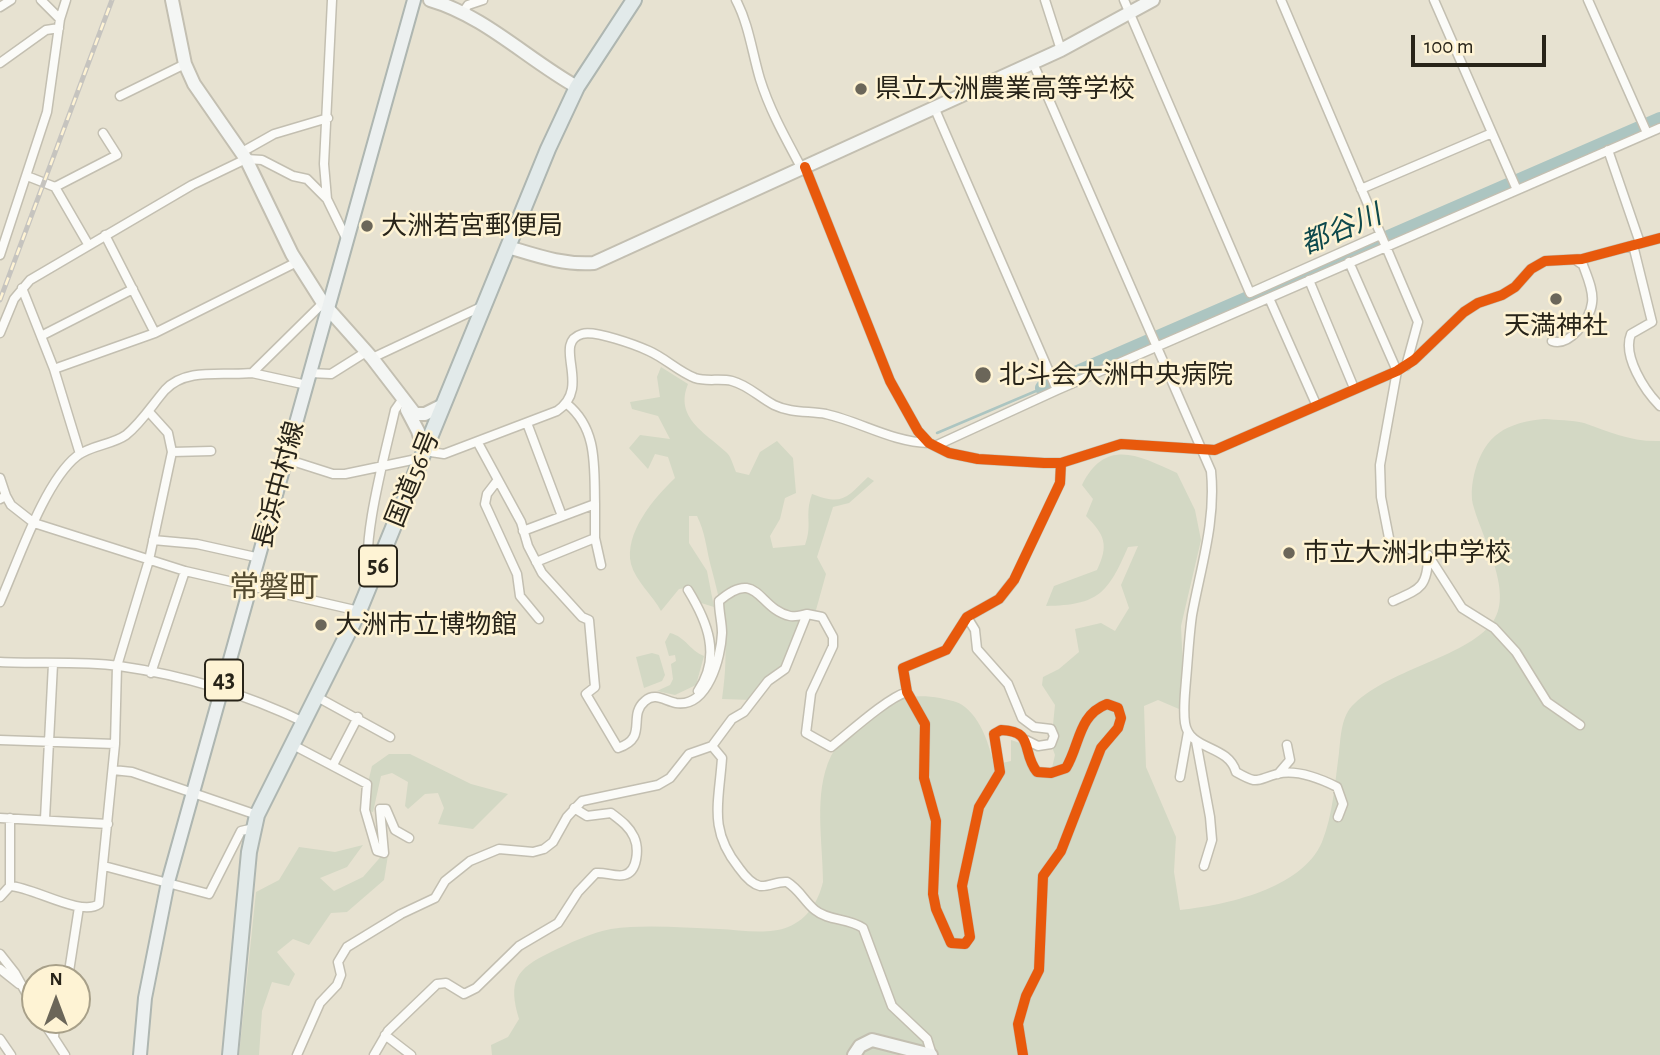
<!DOCTYPE html>
<meta charset="utf-8">
<style>
body{margin:0}
#map{position:relative;width:1660px;height:1055px;overflow:hidden;background:#e7e2d1;font-family:"Alegreya Sans",sans-serif}
canvas{display:block}
.north{position:absolute;left:21px;top:964px;width:70px;height:70px;box-sizing:border-box;background:#fef3d4;border:2px solid #a8a089;border-radius:50%;rotate:0deg;font-size:19px;font-weight:700;line-height:28px;text-align:center;color:#282419}
.north::after{content:'';display:block;margin:auto;width:24px;height:32px;background:#6b6659;clip-path:polygon(50% 0,100% 100%,50% 72%,0 100%)}
.scale{position:absolute;left:1411px;top:35px;width:135px;height:32px;box-sizing:border-box;border:4px solid #282419;border-top:0;padding-left:9px;font-size:21px;line-height:24px;white-space:nowrap;color:#282419;-webkit-text-stroke:5px #fef3d4;paint-order:stroke}
</style>
<div id="map">
<canvas width="1660" height="1055"></canvas>
<div class="north">N</div>
<div class="scale">100 m</div>
</div>
<script>
const c = document.querySelector('canvas').getContext('2d');
c.lineJoin = 'round';
function paint(path, color) { c.fillStyle = color; c.fill(path, 'evenodd'); }
function strokePath(path, color, width, dash) { c.strokeStyle = color; c.lineWidth = width; c.lineCap = dash ? 'butt' : 'round'; c.setLineDash(dash || []); c.stroke(path); }
function label(font, color, halo, rows, align = 'center') {
  c.font = font + ' "Alegreya Sans","Noto Sans JP",sans-serif'; c.lineWidth = 5; c.setLineDash([]); c.textBaseline = 'middle'; c.strokeStyle = halo; c.fillStyle = color; for (const [text, x, y, turn = 0] of rows) {
    c.save(); c.translate(x, y); c.rotate((+turn || 0) * Math.PI / 180); c.textAlign = isNaN(turn) ? turn : align; if (halo) c.strokeText(text, 0, 0); c.fillText(text, 0, 0); c.restore();
  }
}
paint(new Path2D(`
 M661 367 688 384C674 418 706 433 726 452 731 456 733 465 736 472L749 475 760 452 777 441 793 458 796 493 785 498 780 519 770 536 773 548 805 545C813 523 804 517 812 494 843 506 846 498 868 477L874 481 849 503 833 507 817 557 826 574 816 610 805 612 783 666 752 700 722 699C730 645 724 615 710 563 706 546 705 532 697 516H689V543L707 571 714 607 701 603 692 587 679 589 661 611C653 596 635 580 631 564 624 533 654 498 675 478L668 457 655 454 648 469 629 448 640 435 670 439 658 416 632 409 630 402 660 397 657 377Z
 M1544 419C1557 420 1572 420 1584 423 1610 432 1631 442 1660 441V1055H492L491 1045 508 1037 519 1019C508 982 515 969 551 952 570 943 590 933 611 929 646 924 684 928 719 929 740 930 768 935 788 927 808 919 818 902 823 882 823 842 813 793 831 756 853 714 893 689 940 698 948 700 958 701 965 707 985 723 992 755 997 779L998 764 1011 761V740L1020 743 1037 771 1051 772 1055 755 1051 744 1055 705 1042 685 1043 677 1059 669 1079 652 1075 629 1101 623 1115 631 1129 608 1121 585 1138 546 1128 547C1108 593 1099 605 1046 606L1054 586 1097 570C1109 545 1105 535 1086 516L1093 499 1082 485C1106 437 1139 456 1177 473L1195 510 1201 540 1181 626 1183 668 1179 709 1158 700 1144 706 1146 767 1176 837 1174 872 1180 910C1226 905 1302 889 1322 842 1333 815 1335 782 1339 753 1341 736 1341 716 1354 704 1391 668 1471 656 1494 620 1513 591 1482 537 1474 508 1470 497 1472 482 1475 471 1486 434 1506 423 1544 419Z
 M670 633C686 637 689 650 704 656L696 685 675 695 657 691 670 685 673 679 671 664 676 661 675 655 669 656 665 642Z
 M652 653 659 655 665 675 662 681 644 688 636 657Z
 M389 754H410L471 784 508 794 473 829 438 824 444 808 438 793 425 794 408 809 405 806 408 782 392 773 381 776 373 812 365 810V795L372 766Z
 M363 845 347 867 320 878 334 891 363 877 384 853 388 855 384 880 347 912 331 913 309 945 293 939 277 952 295 974 289 986 272 982 262 1011 259 1055H239L256 892 279 880 299 847 335 852Z`), '#d3d8c4');
strokePath(new Path2D(`
 M937 433 1043 388`), '#acc5c1', 2.5);
strokePath(new Path2D(`
 M1043 388 1660 120`), '#acc5c1', 16);
const street = new Path2D(`
 M41 0 60 19
 M332 0 324 164 327 199 347 240
 M736 0C749 25 752 52 760 79 770 111 786 139 802 169
 M1045 0 1061 50
 M1124 0 1250 293 1380 235
 M1281 0 1418 322 1406 366
 M1434 0 1517 190
 M1588 0 1647 133
 M0 7 11 0
 M463 12 468 5 483 0
 M0 63 46 30 59 28
 M1033 63 1211 471C1216 521 1201 566 1192 615 1189 636 1188 658 1186 680 1185 694 1183 709 1185 723 1189 751 1228 744 1236 772 1259 785 1255 780 1277 774 1296 769 1321 779 1337 787L1343 804 1338 817
 M120 96 185 64
 M934 107 1057 390
 M1608 150 1640 243
 M242 152 274 134 328 118
 M805 167 890 381 918 431 929 443 949 453 978 459 1044 463H1061L1121 444 1215 450 1397 371 1414 360 1464 312 1478 303 1502 295 1515 287 1531 269 1545 261 1582 259 1660 238
 M27 176 55 187 88 244
 M55 187 117 155 103 133
 M1361 189 1492 133
 M105 235 155 333
 M1633 245 1652 322 1631 334C1622 356 1645 391 1660 406
 M0 255 47 112 60 19 66 0
 M1349 262 1397 371 1380 465 1381 497 1390 543 1428 555 1462 608 1494 628 1516 652 1547 702 1580 725
 M1309 280 1354 388
 M22 288 54 369 80 454
 M1269 298 1316 404
 M0 333 14 299 30 280 192 185 246 159 262 160 293 176 307 179 327 199
 M41 336 133 289
 M1552 341C1569 347 1590 320 1592 303 1594 291 1587 276 1583 265L1577 261
 M372 358 483 306
 M54 369 155 333 297 262
 M252 373 307 385
 M310 373 331 374 366 352
 M527 423 562 516
 M478 443 521 522 528 546 542 573 582 617 589 620 595 687 586 694 618 748C649 738 627 716 645 701 655 692 665 701 676 703 708 708 721 657 722 633 722 622 719 613 719 601 758 567 758 609 790 616 795 617 802 615 807 614
 M935 446 1057 390 1660 128
 M424 451 444 454 557 411C593 387 551 343 582 334 595 330 636 345 649 351 665 358 679 372 695 378 707 382 720 378 732 381 748 385 760 398 774 405 790 413 809 411 826 414 861 422 892 442 929 443
 M172 452 211 451
 M286 459 333 474H345L412 460 419 462
 M0 478 6 496
 M497 481 487 494 485 504 517 574 520 596 539 619
 M0 499 6 496 11 505 34 523 185 571 359 611
 M595 504V538L601 565
 M523 531 595 504C594 467 598 429 567 404
 M153 540 197 544 260 558
 M536 562 595 538
 M371 580C358 550 387 447 395 410L402 400
 M688 590C707 621 722 656 698 691
 M1393 601C1420 589 1428 587 1428 555
 M0 602C18 562 44 482 77 456 91 445 112 445 126 435 142 422 152 405 165 390 186 367 224 376 252 373L323 303
 M967 617 975 630 977 649 1008 684 1022 718 1034 727 1051 729 1054 736 1051 744 1038 746 1026 740
 M0 662C39 664 81 661 119 666 183 675 248 695 306 723
 M151 673 185 571
 M319 698 390 737
 M0 740 115 744
 M1196 741 1210 817 1212 840 1204 866
 M293 745 367 784 365 810 377 851 384 853 380 809H386L395 830 409 838
 M712 746 732 719 744 712 768 681 785 669 807 614 822 617 833 637V646L811 693 806 733 831 747C850 732 887 698 907 692
 M333 765 358 717
 M113 770 132 772 257 815
 M1278 774 1290 760 1287 745
 M1180 777 1188 732
 M0 818 108 824
 M45 819 53 664
 M104 866 209 894 241 831 254 828
 M10 886C33 887 81 917 99 904L115 744 117 666 149 560 172 452 168 433 149 412
 M0 897 10 886V818
 M0 954 15 973 35 1009
 M0 969 19 984
 M68 978 79 907
 M42 1020 54 1038
 M55 1020 54 1038 65 1055
 M385 1035 411 1055
 M0 1039 11 1055
 M297 1055 320 1003 337 985 341 975 338 962 347 947 401 914 435 898 445 881 470 861 499 849 533 852 544 849 553 842 567 817 582 801 658 785 670 778 689 754 712 746 722 758C719 803 708 829 739 868 744 875 751 884 760 886 769 887 777 881 787 882 800 890 804 901 815 910 828 921 849 918 863 928L892 1006 927 1039 932 1055
 M374 1055 388 1031 437 984 446 983 464 994 476 988 519 946 558 923 578 892 596 873C605 872 615 877 624 875 638 872 639 848 634 837 629 826 620 820 611 813L587 816 574 808
 M1023 1055 1018 1024 1026 996 1039 970 1043 876 1061 851 1101 748 1118 728 1121 718 1118 708 1107 704C1078 715 1080 745 1066 768L1051 773 1037 772C1021 752 1035 731 1001 730L994 734 1000 772 979 807 962 886 970 937 965 944 951 943 936 909 933 894 936 821 924 778 925 724 907 692 903 668 946 650 967 617 999 599 1014 580 1060 483 1061 463`);
const secondary = new Path2D(`
 M172 0 185 64 194 84 246 159 292 254 323 303 372 358 415 414H425L443 405
 M430 0C485 16 527 59 577 87
 M508 247C538 256 563 265 594 263L1061 50 1153 0
 M407 410 418 431 424 451
 M854 1055 860 1046 872 1040 931 1055`);
const primary = new Path2D(`
 M140 1055 145 998 168 882 414 0`);
const highway = new Path2D(`
 M230 1055 249 852 257 815 359 611 548 149 577 87 634 0`);
strokePath(street, '#c3bfb1', 11);
strokePath(secondary, '#c3bfb1', 16);
strokePath(primary, '#aeb6b1', 16);
strokePath(highway, '#aeb6b1', 18);
strokePath(street, '#fbfbf8', 8);
strokePath(secondary, '#f4f6f4', 12);
strokePath(primary, '#ecf0f0', 12);
strokePath(highway, '#e2eaea', 14);
const rail = new Path2D(`
 M0 300 112 0`);
strokePath(rail, '#c6c4bf', 5);
strokePath(rail, '#fef3d4', 2.5, [8]);
strokePath(new Path2D(`
 M805 167 890 381 918 431 929 443 949 453 978 459 1044 463H1061L1121 444 1215 450 1397 371 1414 360 1464 312 1478 303 1502 295 1515 287 1531 269 1545 261 1582 259 1660 238
 M1023 1055 1018 1024 1026 996 1039 970 1043 876 1061 851 1101 748 1118 728 1121 718 1118 708 1107 704C1078 715 1080 745 1066 768L1051 773 1037 772C1021 752 1035 731 1001 730L994 734 1000 772 979 807 962 886 970 937 965 944 951 943 936 909 933 894 936 821 924 778 925 724 907 692 903 668 946 650 967 617 999 599 1014 580 1060 483 1061 463`), '#e8590c', 10);
for (const [x, y, r, color] of [
 [861,89,7,"#6b6659"],
 [367,226,7,"#6b6659"],
 [1556,299,7,"#6b6659"],
 [983,375,9,"#6b6659"],
 [1289,553,7,"#6b6659"],
 [321,625,7,"#6b6659"]
]) { const dot = new Path2D(); dot.arc(x, y, r, 0, 2 * Math.PI); c.fillStyle = color; c.fill(dot); strokePath(dot, '#fef3d4', 2.5); }
for (const [x, y, w] of [
 [378,566,38],
 [224,680,38]
]) { const box = new Path2D(); box.roundRect(x - w / 2, y - 20.5, w, 41, 5); c.fillStyle = '#fef3d4'; c.fill(box); strokePath(box, '#282419', 2); }
label('bold 24px', '#282419', null, [
 ["56",378,566],
 ["43",224,680]
]);
label('26px', '#282419', '#fef3d4', [
 ["県立大洲農業高等学校",875,89],
 ["大洲若宮郵便局",381,226],
 ["天満神社",1556,326,"center"],
 ["北斗会大洲中央病院",999,375],
 ["市立大洲北中学校",1303,553],
 ["大洲市立博物館",335,625]
], 'left');
label('26px', '#282419', '#fef3d4', [
 ["国道56号",413,479,-68],
 ["長浜中村線",279,485,-75]
]);
label('italic 28px', '#0e494c', '#fef3d4', [
 ["都谷川",1341,230,-23]
]);
label('30px', '#534a2f', '#fef3d4', [
 ["常磐町",274,588]
]);
</script>
